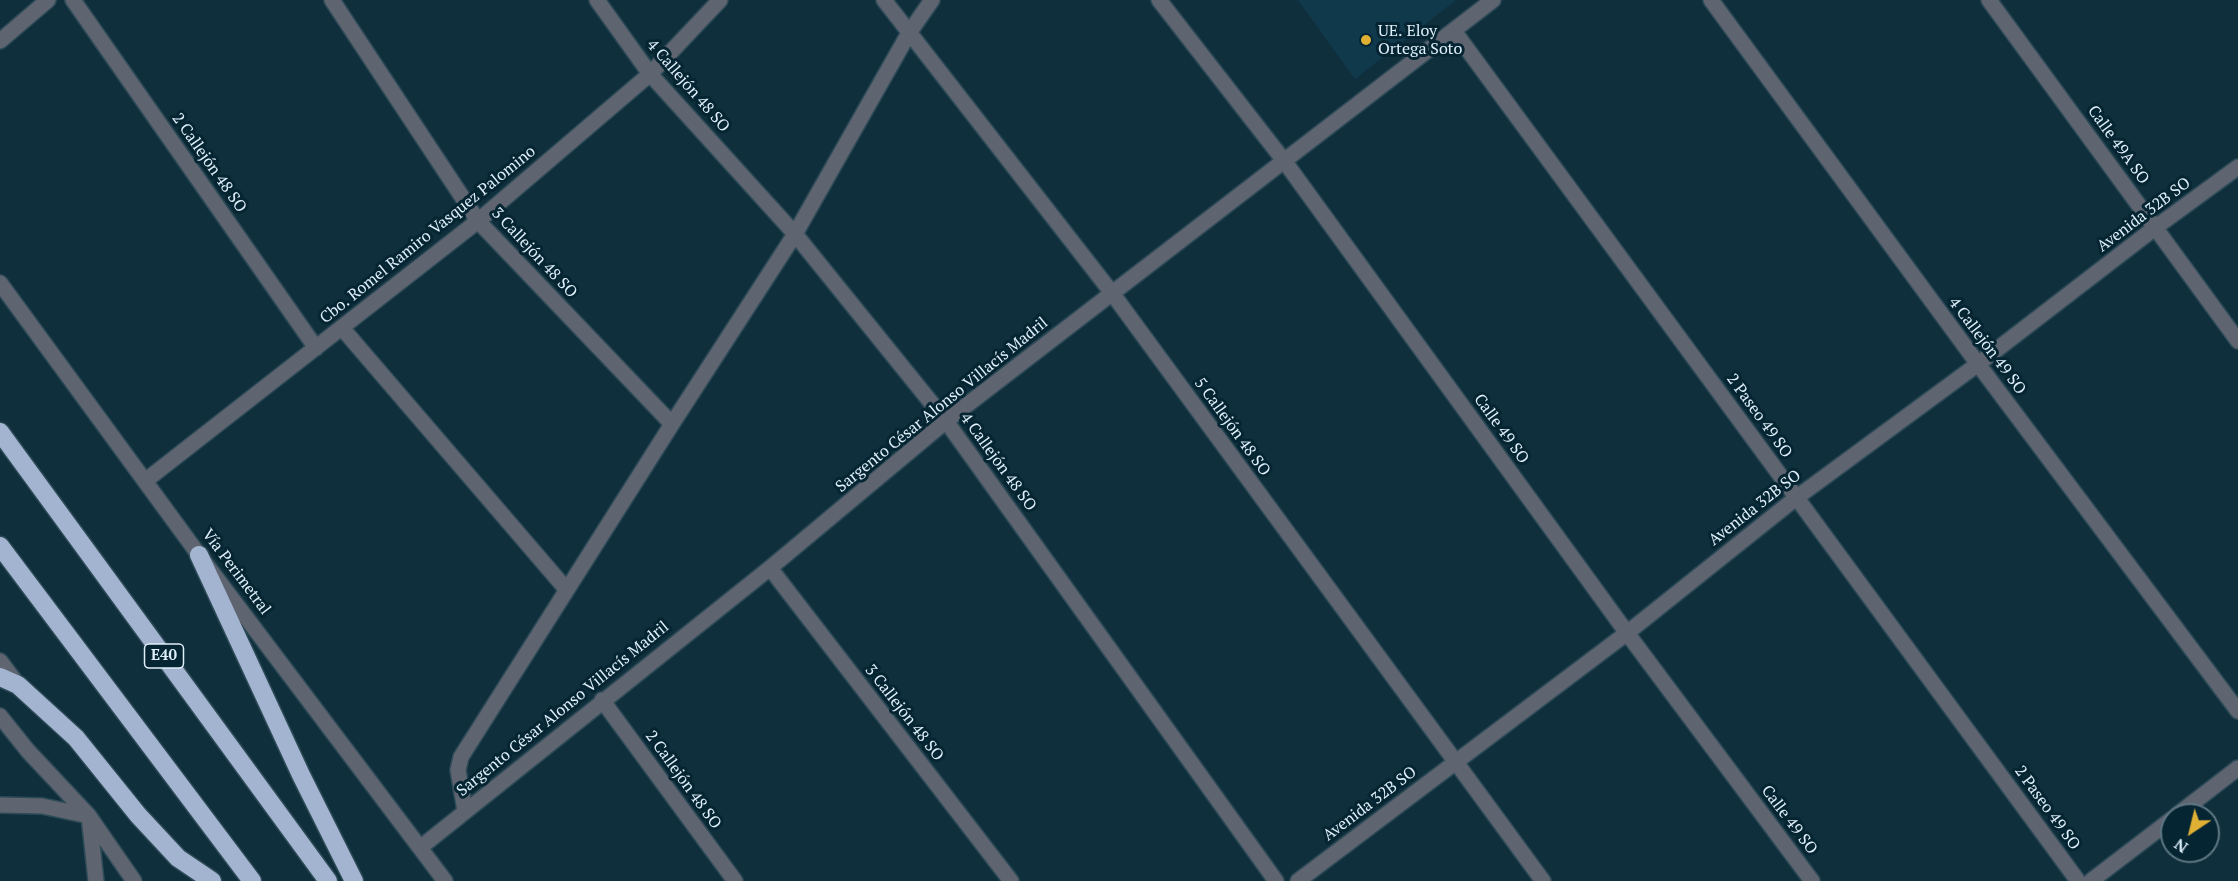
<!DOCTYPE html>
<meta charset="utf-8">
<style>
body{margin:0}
#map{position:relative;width:2238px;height:881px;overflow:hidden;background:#102f3d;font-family:"PT Serif",serif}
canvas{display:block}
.north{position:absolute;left:2160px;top:803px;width:60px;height:60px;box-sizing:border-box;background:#062533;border:2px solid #5d7683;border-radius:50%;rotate:215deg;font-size:16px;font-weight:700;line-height:24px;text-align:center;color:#dff0fa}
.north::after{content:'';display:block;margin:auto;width:21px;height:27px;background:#dfb034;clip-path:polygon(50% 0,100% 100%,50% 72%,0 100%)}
</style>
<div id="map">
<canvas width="2238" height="881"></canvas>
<div class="north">N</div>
</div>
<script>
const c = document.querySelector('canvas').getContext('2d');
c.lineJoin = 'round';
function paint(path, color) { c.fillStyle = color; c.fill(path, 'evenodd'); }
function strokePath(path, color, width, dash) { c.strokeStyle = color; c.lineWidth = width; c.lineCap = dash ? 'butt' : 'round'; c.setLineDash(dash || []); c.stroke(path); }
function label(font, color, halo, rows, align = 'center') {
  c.font = font + ' "PT Serif",serif'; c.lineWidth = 6; c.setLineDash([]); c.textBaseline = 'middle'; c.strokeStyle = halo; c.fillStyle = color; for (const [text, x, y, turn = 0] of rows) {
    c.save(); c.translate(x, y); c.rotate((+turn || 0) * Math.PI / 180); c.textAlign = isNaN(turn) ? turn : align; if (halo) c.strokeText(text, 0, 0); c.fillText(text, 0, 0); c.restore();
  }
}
paint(new Path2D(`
 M1298 0H1456L1355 79Z`), '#11394c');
const minor = new Path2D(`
 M73 0 316 348
 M332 0 478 221 672 424
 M597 0 650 74 795 234 946 421 1276 881
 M884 0 1112 293 1543 881
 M1159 0 1285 162 1627 633 1812 881
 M1711 0 1978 364 2238 711
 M1989 0 2238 341
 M1454 31 2078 881
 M0 41 48 0
 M0 283 199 555 445 881
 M342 328 566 589
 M145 481 478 221 650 74 720 0
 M770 568 1011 881
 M0 661 18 685
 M602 700 735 881
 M0 716 28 751 89 816 134 881
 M0 805 42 806 89 816 96 881
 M465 811 458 770 461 757 672 424 795 234 909 33 932 0
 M2177 815 2238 768
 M421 847 770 568 946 421 1493 0
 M1298 881 1627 633 1796 498 1978 364 2156 227 2238 167
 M2091 881 2172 819`);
const highway = new Path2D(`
 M0 432 328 881
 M0 546 252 881
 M199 555 301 775 354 881
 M0 677 18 685 76 738 138 815 178 858 212 881`);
strokePath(minor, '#2d4a57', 18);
strokePath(highway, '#2d4a57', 21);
strokePath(minor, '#5e6470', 15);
strokePath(highway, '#a3b4d0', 18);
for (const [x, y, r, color] of [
 [1366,40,6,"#dfb034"]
]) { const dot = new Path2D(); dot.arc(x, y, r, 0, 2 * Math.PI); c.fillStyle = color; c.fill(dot); strokePath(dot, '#062533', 2); }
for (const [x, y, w] of [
 [164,656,39]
]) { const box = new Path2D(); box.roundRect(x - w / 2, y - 12, w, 24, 4.5); c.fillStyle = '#062533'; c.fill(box); strokePath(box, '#dff0fa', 1.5); }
label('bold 15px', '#dff0fa', null, [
 ["E40",164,656]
]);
label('16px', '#dff0fa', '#062533', [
 ["UE. Eloy",1378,31],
 ["Ortega Soto",1378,49]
], 'left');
label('16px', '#dff0fa', '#062533', [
 ["4 Callejón 48 SO",688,86,49],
 ["Calle 49A SO",2118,145,54],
 ["2 Callejón 48 SO",209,163,55],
 ["Avenida 32B SO",2144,215,-37],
 ["Cbo. Romel Ramiro Vasquez Palomino",428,235,-39],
 ["3 Callejón 48 SO",534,253,47],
 ["4 Callejón 49 SO",1987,346,53],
 ["Sargento César Alonso Villacís Madril",942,405,-39],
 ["2 Paseo 49 SO",1759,416,54],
 ["5 Callejón 48 SO",1232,427,54],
 ["Calle 49 SO",1501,429,54],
 ["4 Callejón 48 SO",998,462,54],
 ["Avenida 32B SO",1755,508,-38],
 ["Vía Perimetral",236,572,53],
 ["Sargento César Alonso Villacís Madril",563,709,-39],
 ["3 Callejón 48 SO",904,713,52],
 ["2 Callejón 48 SO",683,780,54],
 ["Avenida 32B SO",1370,804,-37],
 ["2 Paseo 49 SO",2047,808,54],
 ["Calle 49 SO",1789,820,53]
]);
</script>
